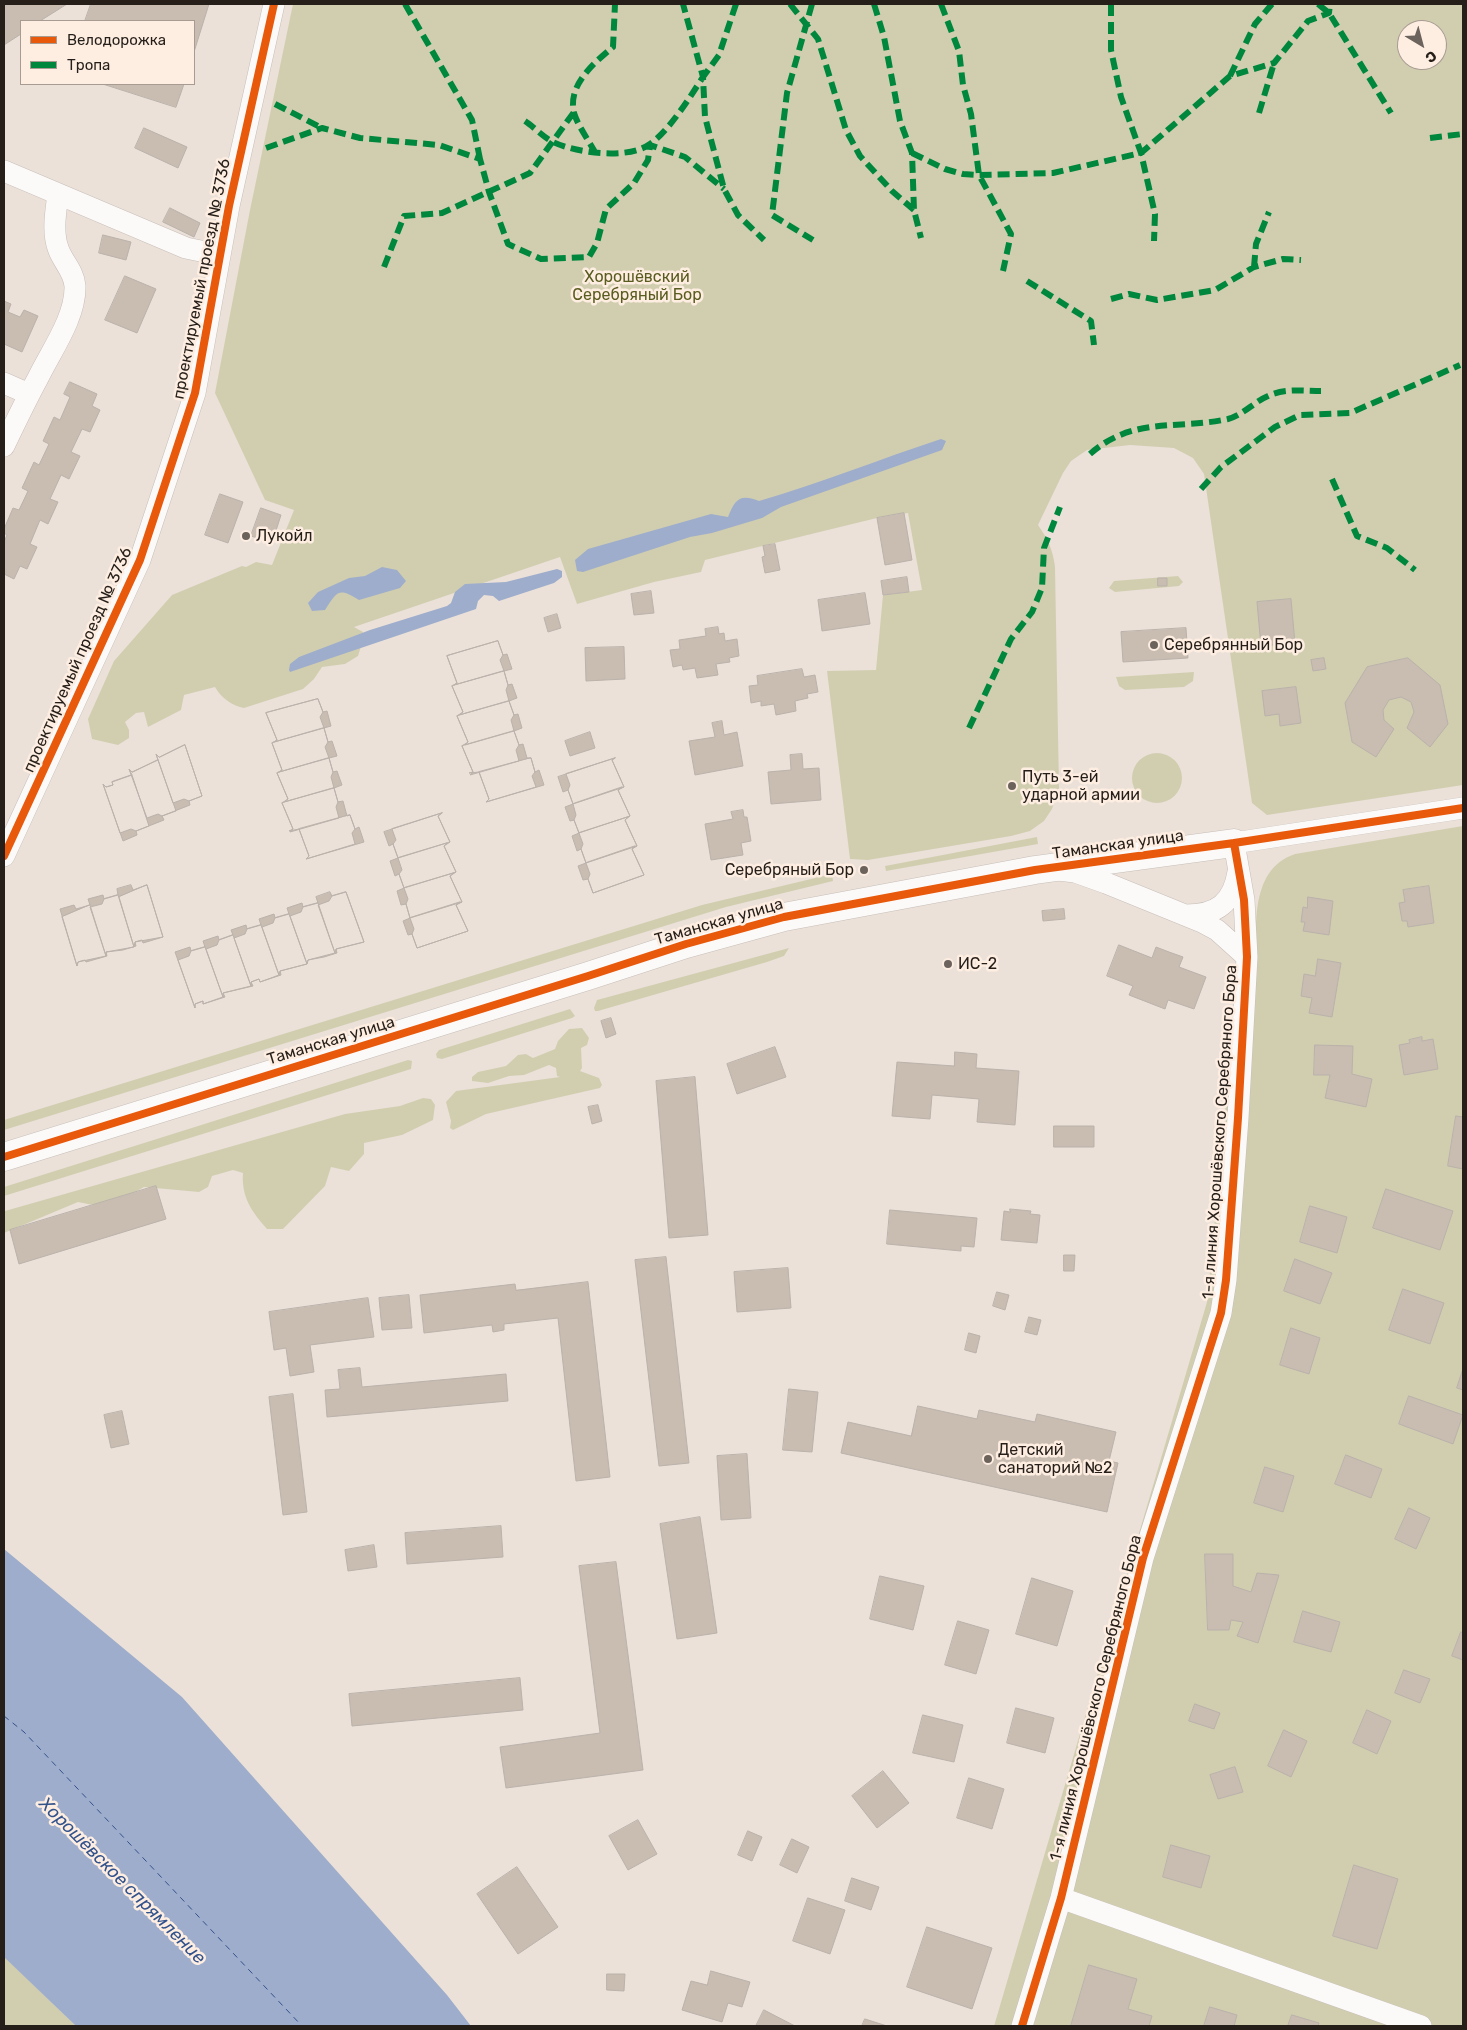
<!DOCTYPE html>
<meta charset="utf-8">
<style>
body{margin:0}
#map{position:relative;width:1467px;height:2030px;overflow:hidden;background:#ebe1d9;font-family:Rubik,sans-serif}
canvas{display:block}
.frame{position:absolute;inset:0;border:5px solid #261f19;pointer-events:none}
.legend{position:absolute;left:20px;top:20px;width:175px;height:65px;box-sizing:border-box;background:#feeee2;border:1px solid #a89b92;margin:0;padding:6px 9px;list-style:none;font-size:15px;color:#261f19}
.legend li{display:flex;align-items:center;gap:10px;height:25px}
.legend b{width:25px;border:1px solid #a89b92}
.north{position:absolute;left:1397px;top:20px;width:50px;height:50px;box-sizing:border-box;background:#feeee2;border:1px solid #a89b92;border-radius:50%;rotate:143deg;font-size:14px;font-weight:700;line-height:20px;text-align:center;color:#261f19}
.north::after{content:'';display:block;margin:auto;width:18px;height:22px;background:#6b635c;clip-path:polygon(50% 0,100% 100%,50% 72%,0 100%)}
</style>
<div id="map">
<canvas width="1467" height="2030"></canvas>
<div class="frame"></div>
<ul class="legend">
<li><b style="height:6px;background:#e8590c"></b>Велодорожка</li>
<li><b style="height:6px;background:#00873e"></b>Тропа</li>
</ul>
<div class="north">С</div>
</div>
<script>
const c = document.querySelector('canvas').getContext('2d');
c.lineJoin = 'round';
function paint(path, color) { c.fillStyle = color; c.fill(path, 'evenodd'); }
function strokePath(path, color, width, dash) { c.strokeStyle = color; c.lineWidth = width; c.lineCap = dash ? 'butt' : 'round'; c.setLineDash(dash || []); c.stroke(path); }
function label(font, color, halo, rows, align = 'center') {
  c.font = font + ' Rubik,sans-serif'; c.lineWidth = 5; c.setLineDash([]); c.textBaseline = 'middle'; c.strokeStyle = halo; c.fillStyle = color; for (const [text, x, y, turn = 0] of rows) {
    c.save(); c.translate(x, y); c.rotate((+turn || 0) * Math.PI / 180); c.textAlign = isNaN(turn) ? turn : align; if (halo) c.strokeText(text, 0, 0); c.fillText(text, 0, 0); c.restore();
  }
}
paint(new Path2D(`
 M293 4H1463V785L1267 815 1252 803 1204 474 1193 458 1174 448 1130 445 1087 450 1071 461 1063 473 1038 525C1048 539 1053 550 1055 567L1059 788 1052 809 1044 821 1030 831 1011 836 868 860 850 859 827 671 876 670 883 595 922 590 908 513 877 518 705 560 701 572 654 582 577 604 560 557 354 627 363 632V640L358 656 345 664 322 667 314 679 303 689 244 708C233 706 221 698 215 687L184 695 181 710 148 727 144 712 136 713 125 722 129 730V738L118 745 92 739 88 719 114 661 172 595 242 566 246 567 256 562 272 565 294 510 265 500 215 393 250 210ZM1407 30H1437V60H1407Z
 M1178 576 1183 582 1179 586 1115 592 1109 588 1114 581Z
 M1194 672 1193 681 1184 687 1125 690 1119 686 1116 677Z
 M1132 778a25 25 0 1 1 50 0a25 25 0 1 1-50 0Z
 M1463 826V2026H994L1207 1302 1238 977 1256 974C1257 933 1247 870 1295 854Z
 M1037 837 1038 844 886 871 885 866Z
 M832 874 833 881 726 907 4 1130V1120L702 905Z
 M789 948 784 956 767 962 598 1011H595L594 1008 597 1000Z
 M570 1009 575 1016 572 1018 442 1059 437 1058 436 1054 439 1050Z
 M582 1028 589 1038 587 1045 581 1048 582 1068 580 1071 599 1078 602 1085 600 1088 486 1114 453 1130 450 1128 451 1121 446 1102 456 1091 560 1077 557 1076 556 1068 549 1065 524 1075 509 1076 488 1083 472 1081V1077L478 1072 506 1066 518 1055 526 1054 533 1058 555 1049 558 1041 569 1029Z
 M408 1060 412 1061 411 1069 4 1196V1187Z
 M423 1098 431 1099 435 1105 433 1120 402 1135 364 1143V1154L349 1171 331 1167 325 1186 283 1229H267C252 1212 241 1197 243 1173L233 1170 212 1176 208 1187 199 1192 144 1187 108 1208 78 1202 4 1233 5 1211 345 1114 400 1106Z
 M4 1956 76 2026H4Z`), '#d1ceb0');
paint(new Path2D(`
 M941 439 946 441 942 450 781 507 762 518 712 533 690 537 583 572 577 571 575 560 588 549 711 514 728 517C735 500 739 493 759 501 821 483 880 459 941 439Z
 M382 567 397 570 406 581 400 588 359 600C339 587 337 591 325 610L312 611 308 603 318 592 349 578 365 576Z
 M557 569 562 571V577L554 583 499 601 493 596 484 595 478 601 476 609 290 672 289 670 290 664 299 657 370 630 447 606 451 603 455 592 465 584 506 582Z
 M4 1549 182 1697 447 1995 471 2026H76L4 1957Z`), '#9eadcb');
strokePath(new Path2D(`
 M4 1716 24 1732 302 2026`), '#32528c', 1, [6, 5]);
const building = new Path2D(`
 M4 4H67L40 21H21V34L4 45Z
 M91 4H209L194 52V21H85Z
 M103 84H184L176 107Z
 M144 128 187 147 178 168 135 148Z
 M170 208 200 223 194 237 163 222Z
 M103 235 131 242 126 260 99 253Z
 M125 276 156 289 137 333 105 320Z
 M4 301 11 304 8 312 20 317 24 310 38 316 22 352 4 344Z
 M70 382 97 394 92 406 100 410 90 432 82 429 71 452 80 456 69 479 61 475 50 499 58 502 48 524 40 520 30 544 37 547 27 569 20 566 14 579 4 574V542L7 535 4 533V529L13 508 19 510 28 491 22 488 34 462 39 465 49 444 43 441 54 417 60 420 70 397 64 394Z
 M220 494 243 502 228 543 205 535Z
 M261 508 281 515 272 543 251 536Z
 M904 513 912 560 885 565 877 518Z
 M775 544 780 570 765 573 762 557 765 556 763 546Z
 M907 577 909 592 883 595 881 581Z
 M1158 578H1167V586H1158Z
 M651 591 654 613 634 615 631 594Z
 M865 593 870 624 822 631 818 600Z
 M1291 599 1295 643 1261 646 1257 602Z
 M557 614 561 628 548 632 544 618Z
 M718 627 719 634 724 633 725 641 737 639 739 656 729 658 730 662 716 664 718 675 697 678 695 668 683 670 682 665 673 667 670 650 680 649 679 640 706 636 705 629Z
 M1186 628 1188 658 1123 662 1121 632Z
 M498 641 503 655 507 654 512 669 504 671 508 685 512 684 517 698 509 701 514 715 518 714 522 728 514 731 519 745 523 744 527 758H531L535 772 539 770 544 785 486 802 489 799 479 772 469 773 473 772 462 746 468 742 457 716 463 712 452 686 457 683 447 656Z
 M498 641 503 655 500 660 504 671 454 685 457 683 447 656Z
 M624 647 625 679 586 681 585 648Z
 M1324 658 1326 669 1313 671 1311 660Z
 M1408 658 1440 685 1448 724 1430 747 1407 728 1414 712 1411 702 1401 697 1389 700 1383 710 1384 720 1394 729 1376 757 1352 742 1345 703 1367 667Z
 M802 669 804 677 815 675 818 692 807 694 808 698 795 701 796 711 776 715 774 704 761 706V701L751 703 749 686 758 685 757 676Z
 M504 671 508 685 506 690 509 701 459 715 463 712 452 686Z
 M1296 687 1301 723 1280 726 1279 714 1265 716 1262 691Z
 M318 699 323 712 327 711 331 726 324 728 328 742 332 741 337 756 329 758 333 772 337 771 342 785 334 788 338 802 343 801 347 816 350 815 355 829 359 827 364 842 306 859 309 856 299 829 289 831 293 829 282 803 288 799 277 773 282 770 272 743 277 740 266 713Z
 M318 699 323 712 320 717 324 728 274 742 277 740 266 713Z
 M509 701 514 715 511 720 514 731 465 745 468 742 457 716Z
 M722 721 724 735 737 732 743 766 695 775 689 741 715 737 712 723Z
 M324 728 328 742 325 747 329 758 279 772 282 770 272 743Z
 M514 731 519 745 516 750 519 761 470 775 473 772 462 746Z
 M590 732 595 748 570 756 565 741Z
 M185 745 202 796 189 801 190 805 162 816 164 820 136 831 137 835 123 841 103 784 106 787 113 785 112 782 132 775 129 769 132 772 158 760 156 754 159 757Z
 M185 745 202 796 189 801 184 799 173 803 156 754 159 757Z
 M802 754 803 769 819 768 821 800 771 804 768 772 791 770 790 755Z
 M329 758 333 772 331 777 334 788 284 802 288 799 277 773Z
 M531 758 535 772 532 776 536 787 486 802 489 799 479 772Z
 M615 758 612 760 624 787 618 790 630 816 625 820 637 846 632 849 644 875 593 893 588 879 583 880 578 866 586 863 581 849 577 851 572 836 579 833 574 820 570 821 565 807 573 804 568 790 563 792 558 777Z
 M615 758 612 760 624 787 573 804 568 790 570 785 566 774Z
 M158 760 176 811 162 816 158 814 147 818 129 769 132 772Z
 M132 775 149 826 136 831 131 829 120 833 103 784 106 787 113 785 112 782Z
 M622 787 618 790 630 816 579 833 574 820 576 815 573 804Z
 M334 788 338 802 336 807 339 818 290 832 293 829 282 803Z
 M743 810 744 817H747L751 841 741 843 743 855 711 860 705 824 733 819 731 812Z
 M442 813 438 816 450 842 444 846 456 872 450 876 462 902 456 905 468 931 417 948 412 934 408 935 403 921 410 918 406 904 401 905 397 891 404 888 399 874 395 876 390 861 398 858 393 844 389 846 384 832Z
 M442 813 438 816 450 842 398 858 393 844 396 840 392 829Z
 M350 815 355 829 352 833 355 844 306 859 309 856 299 829Z
 M628 817 625 820 637 846 586 863 581 849 583 844 579 833Z
 M447 843 444 846 456 872 404 888 399 874 402 870 398 858Z
 M635 846 632 849 644 875 593 893 588 879 590 874 586 863Z
 M454 873 450 876 462 902 410 918 406 904 408 899 404 888Z
 M131 885 133 890 147 885 163 937 143 943 142 940 138 941 135 942 136 946 123 950 106 952 107 956 86 962 85 960 81 961 78 962 77 966 60 909 74 905 76 909 90 905 88 899 103 895 104 899 118 895 117 889Z
 M147 885 163 937 135 942 134 947 119 897Z
 M1429 886 1434 923 1408 927 1407 921H1402L1399 903 1405 902 1403 890Z
 M330 892 332 896 346 892 364 942 336 949 337 953 324 957 308 960 307 964 280 971 281 975 260 982 259 979 251 982 253 986 223 993 225 997 203 1004V1001L195 1004V1008L175 952 190 947 191 951 205 947 203 941 218 936 219 940 233 935 231 930 246 925 247 929 261 925 259 919 274 914 275 918 289 914 287 908 302 903 303 907 318 903 316 897Z
 M346 892 364 942 336 949 335 953 318 905 329 901 332 896Z
 M118 895 134 947 106 952V956L90 907 102 904 104 899Z
 M1308 897 1333 901 1329 935 1303 931 1305 922H1301L1303 907 1307 908Z
 M460 902 456 905 468 931 417 948 412 934 414 929 410 918Z
 M318 903 335 953 308 960 307 964 290 916 301 912 303 907Z
 M90 905 106 956 78 962 77 966 62 917Z
 M1064 909 1065 919 1043 921 1042 911Z
 M289 914 307 964 280 971 279 975 262 927 273 923 275 918Z
 M261 925 279 975 260 982 259 979 251 982V986L234 938 245 934 247 929Z
 M233 935 251 986 223 993V997L206 949 217 945 219 940Z
 M1119 945 1152 958 1156 947 1169 952 1183 957 1179 967 1206 977 1194 1009 1168 1000 1165 1009 1129 995 1133 986 1107 976Z
 M205 947 223 997 203 1004V1001L195 1004V1008L178 960 189 956 191 951Z
 M1318 959 1341 963 1332 1017 1309 1013 1312 998 1301 996 1304 974 1315 976Z
 M611 1018 616 1034 606 1038 601 1021Z
 M1422 1037V1041L1433 1039 1438 1069 1404 1075 1399 1045 1410 1043 1409 1040Z
 M1315 1045 1353 1046 1352 1074 1372 1079 1366 1107 1325 1098 1330 1075H1314Z
 M775 1047 786 1077 737 1094 727 1064Z
 M955 1052 977 1054 976 1068 1019 1071 1015 1125 977 1122 979 1099 932 1095 930 1119 892 1116 897 1062 954 1066Z
 M695 1077 708 1235 669 1238 656 1081Z
 M598 1105 602 1121 592 1124 588 1107Z
 M1456 1116 1463 1117V1169L1448 1166Z
 M1054 1126H1094V1147H1054Z
 M156 1186 166 1219 19 1264 10 1230Z
 M1386 1189 1453 1211 1440 1250 1373 1228Z
 M1310 1206 1347 1217 1337 1253 1300 1242Z
 M1010 1209 1031 1211 1030 1214 1040 1215 1037 1243 1001 1240 1004 1211 1010 1212Z
 M890 1210 977 1218 974 1247 961 1246V1251L887 1244Z
 M1064 1255H1075L1074 1271H1064Z
 M666 1257 689 1463 659 1466 635 1260Z
 M1295 1259 1332 1273 1320 1304 1284 1291Z
 M788 1268 791 1308 737 1312 734 1272Z
 M588 1282 610 1477 576 1481 558 1318 504 1324V1330L493 1332 492 1325 424 1333 420 1295 515 1284 516 1290Z
 M1403 1289 1444 1303 1430 1344 1389 1330Z
 M997 1292 1009 1295 1005 1310 993 1306Z
 M409 1295 412 1328 382 1330 379 1298Z
 M368 1298 374 1337 310 1345 314 1372 290 1376 286 1348 274 1350 269 1312Z
 M1029 1317 1041 1320 1037 1335 1025 1332Z
 M1291 1328 1320 1338 1309 1374 1280 1365Z
 M969 1333 980 1336 976 1353 965 1350Z
 M360 1368 362 1387 506 1374 508 1401 327 1417 325 1390 340 1389 338 1370Z
 M1463 1369V1390L1457 1388Z
 M789 1389 818 1392 812 1452 783 1450Z
 M293 1394 307 1512 283 1515 269 1397Z
 M1409 1396 1463 1415 1453 1444 1399 1424Z
 M918 1406 977 1419 979 1410 1035 1422 1037 1414 1116 1432 1109 1461 1118 1463 1107 1512 841 1453 848 1422 911 1436Z
 M122 1411 129 1444 111 1448 104 1415Z
 M747 1454 751 1518 721 1520 717 1456Z
 M1346 1455 1382 1469 1371 1498 1335 1484Z
 M1265 1467 1294 1476 1283 1512 1254 1503Z
 M1409 1508 1430 1518 1416 1549 1395 1539Z
 M700 1517 717 1633 677 1639 660 1524Z
 M501 1526 503 1557 407 1564 405 1533Z
 M374 1545 377 1567 348 1571 345 1550Z
 M1205 1554H1233V1586L1251 1592 1257 1573 1279 1575 1258 1643 1237 1636 1243 1622 1231 1620 1229 1630H1208Z
 M616 1562 643 1770 506 1788 500 1747 600 1733 579 1566Z
 M880 1576 924 1586 913 1630 870 1619Z
 M1032 1578 1073 1591 1057 1646 1016 1634Z
 M1303 1611 1340 1622 1331 1652 1294 1642Z
 M958 1621 989 1630 976 1674 945 1665Z
 M1461 1632 1463 1633V1660L1452 1656Z
 M1404 1670 1430 1679 1420 1703 1395 1693Z
 M520 1678 523 1710 352 1726 349 1694Z
 M1195 1704 1220 1713 1214 1729 1189 1721Z
 M1016 1708 1054 1718 1045 1753 1007 1743Z
 M1367 1710 1391 1721 1377 1754 1353 1743Z
 M923 1715 963 1725 954 1762 913 1753Z
 M1284 1730 1307 1741 1291 1777 1268 1766Z
 M1235 1767 1243 1792 1218 1799 1210 1775Z
 M883 1771 909 1803 877 1828 852 1796Z
 M969 1778 1004 1789 992 1829 957 1818Z
 M638 1820 657 1854 628 1870 609 1836Z
 M748 1831 762 1837 752 1861 738 1855Z
 M792 1839 809 1847 797 1873 780 1865Z
 M1171 1845 1210 1856 1201 1888 1163 1877Z
 M1354 1865 1398 1879 1377 1949 1333 1936Z
 M517 1867 558 1927 518 1954 477 1894Z
 M852 1878 879 1887 871 1910 845 1901Z
 M808 1898 845 1910 830 1954 793 1941Z
 M927 1927 992 1948 972 2009 907 1987Z
 M1089 1965 1137 1979 1128 2009 1152 2016 1149 2026H1071Z
 M711 1971 750 1982 742 2007 728 2003 722 2022 682 2010 691 1981 707 1985Z
 M607 1974H625L624 1991 607 1990Z
 M1210 2007 1237 2015 1234 2026H1204Z
 M764 2010 795 2026H756Z
 M1292 2015 1319 2023 1318 2026H1288Z
 M865 2019 887 2026H862Z`);
paint(building, '#c9bcb1');
strokePath(building, '#bab2ab', 1);
const street = new Path2D(`
 M4 171 186 248 220 255
 M4 383 29 394
 M4 446C15 423 26 400 38 378 51 351 76 317 75 286 74 271 62 261 58 248 52 231 56 211 58 194
 M4 856 140 560 195 393 229 206 274 4
 M1059 870 1075 872 1106 883 1202 922 1217 930 1247 957
 M1186 915C1217 915 1233 903 1238 872
 M1061 1898 1421 2026
 M1022 2026 1061 1898 1143 1558 1221 1313 1226 1280 1238 1118 1247 957 1244 900 1234 843 1463 808`);
const secondary = new Path2D(`
 M4 1157 588 976 686 944 784 917 1035 870 1234 843`);
strokePath(street, '#c6beb7', 22);
strokePath(secondary, '#c6beb7', 29);
strokePath(street, '#fcfaf9', 21);
strokePath(secondary, '#fcfaf9', 28);
strokePath(new Path2D(`
 M405 4 472 120 480 159
 M736 4 719 55 703 77 705 117 724 189 738 215 764 240
 M790 4 818 39 846 130 860 156 892 191 914 210
 M812 4 787 93 772 215 813 240
 M874 4 884 37 900 121 912 153 914 210 921 238
 M941 4 959 51 963 85 971 114 979 175 1011 234 1003 271
 M1111 4V50L1121 97 1141 153 1155 214 1154 241
 M1318 4 1329 13 1391 113
 M1230 76 1255 24 1272 4
 M275 104 322 128
 M1259 113 1274 63
 M525 121C534 127 543 137 553 142 576 153 628 160 650 144 669 131 690 97 703 77L683 4
 M1430 138 1463 134
 M266 148 322 128 360 138 439 145 480 159 489 192 508 244 541 259 589 257 597 243 606 209 634 183 648 160 650 145 685 157 724 189
 M912 153 945 169 963 174 979 175 1053 173 1141 153 1230 76 1274 63 1308 21 1329 13 1330 4
 M596 154C589 141 578 126 574 113 567 85 595 62 613 47L615 4
 M384 267 404 216 442 213 530 173 574 112
 M1254 267 1256 244 1269 212
 M1027 281 1091 321 1094 345
 M1111 299 1129 294 1157 300 1215 290 1254 267 1283 259 1301 260
 M1090 454C1133 416 1177 430 1228 419 1243 415 1254 402 1268 396 1285 388 1303 391 1321 391
 M1332 479 1357 536 1387 548 1415 570
 M1201 489 1221 467 1275 427 1300 415 1350 413 1460 365
 M969 728 1011 639 1032 612 1042 588 1044 548 1060 507`), '#00873e', 6, [12, 6]);
strokePath(new Path2D(`
 M4 856 140 560 195 393 229 206 274 4
 M4 1157 588 976 686 944 784 917 1035 870 1234 843 1463 808
 M1022 2026 1061 1898 1143 1558 1221 1313 1226 1280 1238 1118 1247 957 1244 900 1234 843`), '#e8590c', 8);
for (const [x, y, r, color] of [
 [246,536,5,"#6b635c"],
 [1154,645,5,"#6b635c"],
 [1012,786,5,"#6b635c"],
 [864,870,5,"#6b635c"],
 [948,964,5,"#6b635c"],
 [988,1459,5,"#6b635c"]
]) { const dot = new Path2D(); dot.arc(x, y, r, 0, 2 * Math.PI); c.fillStyle = color; c.fill(dot); strokePath(dot, '#feeee2', 2); }
label('16px', '#595c1f', '#feeee2', [
 ["Хорошёвский",637,277],
 ["Серебряный Бор",637,295]
]);
label('16px', '#261f19', '#feeee2', [
 ["проектируемый проезд № 3736",202,279,-79],
 ["проектируемый проезд № 3736",78,660,-66],
 ["Таманская улица",1118,845,-8],
 ["Таманская улица",719,922,-16],
 ["Таманская улица",331,1041,-17],
 ["1-я линия Хорошёвского Серебряного Бора",1220,1132,-86],
 ["1-я линия Хорошёвского Серебряного Бора",1096,1698,-76]
]);
label('16px', '#261f19', '#feeee2', [
 ["Лукойл",256,536],
 ["Серебрянный Бор",1164,645],
 ["Путь 3-ей",1022,777],
 ["ударной армии",1022,795],
 ["Серебряный Бор",854,870,"right"],
 ["ИС-2",958,964],
 ["Детский",998,1450],
 ["санаторий №2",998,1468]
], 'left');
label('italic 18px', '#32528c', '#feeee2', [
 ["Хорошёвское спрямление",122,1881,45]
]);
</script>
